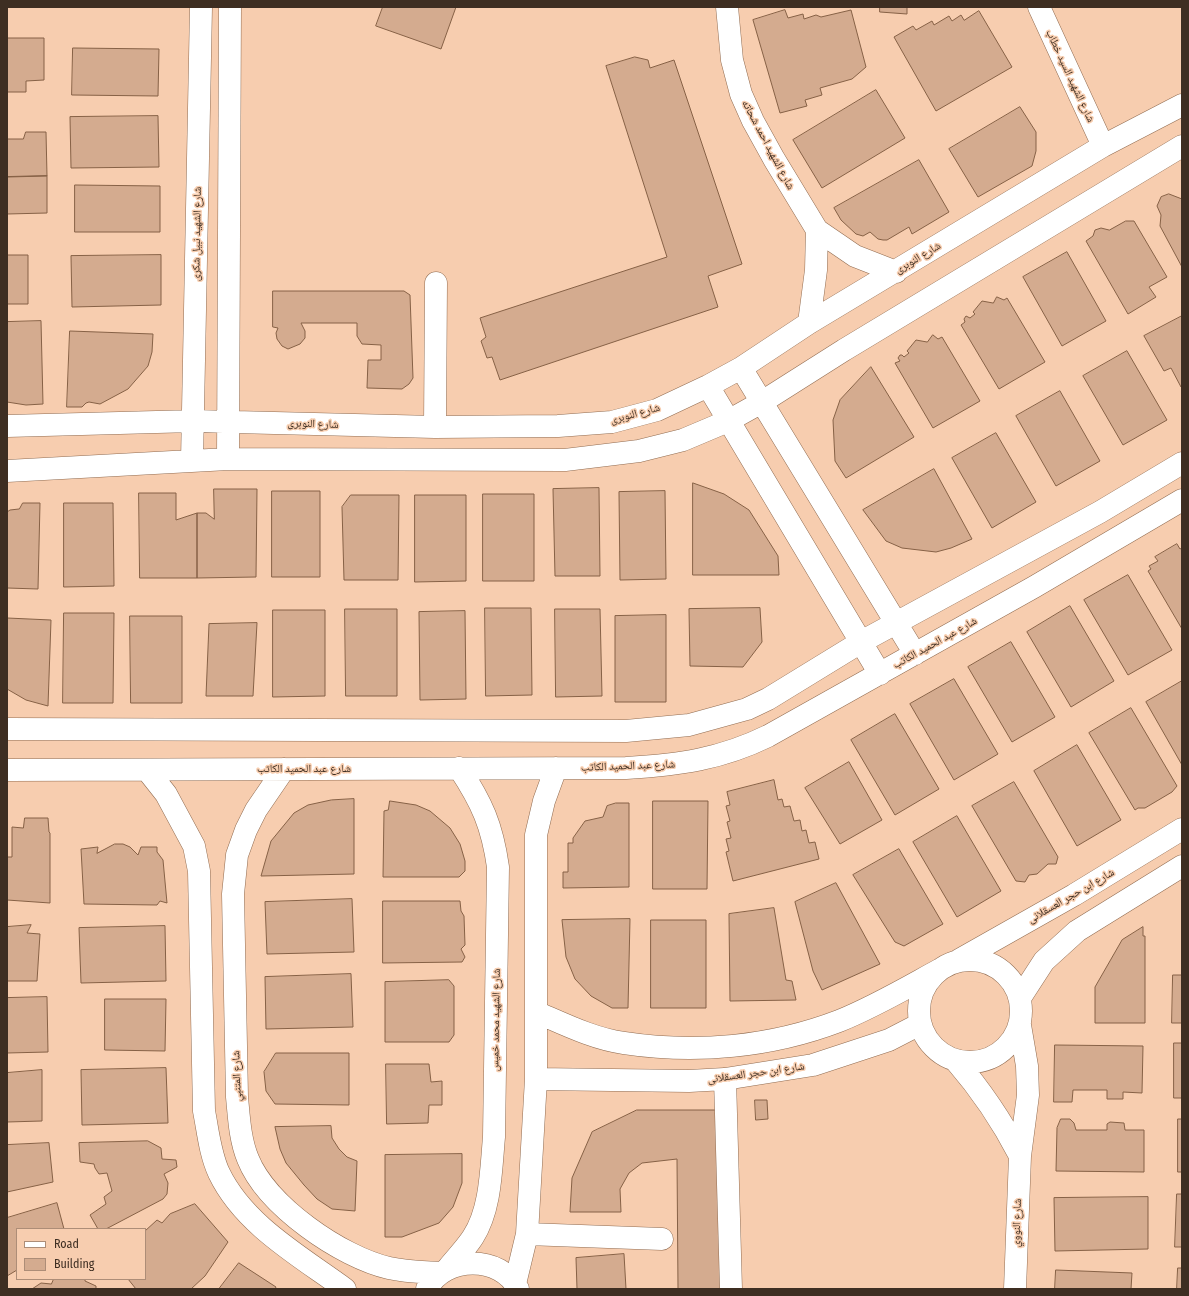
<!DOCTYPE html>
<meta charset="utf-8">
<style>
body{margin:0}
#map{position:relative;width:1189px;height:1296px;overflow:hidden;background:#f7cdaf;font-family:"Fira Sans Condensed",sans-serif}
canvas{display:block}
.frame{position:absolute;inset:0;border:8px solid #3e2e22;pointer-events:none}
.legend{position:absolute;left:16px;top:1228px;width:130px;height:52px;box-sizing:border-box;background:#f7cdaf;border:1px solid #ad8d77;margin:0;padding:5px 7px;list-style:none;font-size:12px;color:#3e2e22}
.legend li{display:flex;align-items:center;gap:8px;height:20px}
.legend b{width:20px;border:1px solid #ad8d77}
</style>
<div id="map">
<canvas width="1189" height="1296"></canvas>
<div class="frame"></div>
<ul class="legend">
<li><b style="height:5px;background:#fff"></b>Road</li>
<li><b style="height:11px;background:#d4ab8f"></b>Building</li>
</ul>
</div>
<script>
const c = document.querySelector('canvas').getContext('2d');
c.lineJoin = 'round';
function paint(path, color) { c.fillStyle = color; c.fill(path, 'evenodd'); }
function strokePath(path, color, width, dash) { c.strokeStyle = color; c.lineWidth = width; c.lineCap = dash ? 'butt' : 'round'; c.setLineDash(dash || []); c.stroke(path); }
function label(font, color, halo, rows, align = 'center') {
  c.font = font + ' "Fira Sans Condensed","Noto Naskh Arabic",sans-serif'; c.lineWidth = 3; c.setLineDash([]); c.textBaseline = 'middle'; c.strokeStyle = halo; c.fillStyle = color; for (const [text, x, y, turn = 0] of rows) {
    c.save(); c.translate(x, y); c.rotate((+turn || 0) * Math.PI / 180); c.textAlign = isNaN(turn) ? turn : align; if (halo) c.strokeText(text, 0, 0); c.fillText(text, 0, 0); c.restore();
  }
}
const building = new Path2D(`
 M383 7H456L441 49 376 26Z
 M880 7H907V14L880 12Z
 M785 10 788 18 803 14 804 19 816 15 821 17 851 10 866 67 852 79 820 88 822 95 805 100 807 106 780 113 753 20Z
 M979 11 1012 67 936 111 894 37 913 26 916 30 932 21 934 25 949 16 952 21 961 15 964 20Z
 M7 38H44V80L26 81V92H7Z
 M73 48 159 49 158 96 72 95Z
 M635 57 648 60 650 68 674 60 742 264 708 276 718 307 500 380 492 357 487 358 481 341 486 337 480 318 667 257 606 66Z
 M876 90 905 138 822 188 793 140Z
 M1020 107 1036 132V151L1032 166 978 197 949 149Z
 M158 116 159 167 71 168 70 117Z
 M26 132H46L47 176 7 177V139H23Z
 M919 160 949 212 912 234 909 227 887 240H883L878 239 870 232 863 236 856 234 841 220 834 208Z
 M47 176V213L7 214V177Z
 M75 185 160 186V232H75Z
 M1169 194 1182 199V267L1160 226 1161 215 1157 206 1161 197Z
 M1126 221H1134L1167 277 1149 287 1156 297 1128 314 1086 241 1093 236 1095 230 1101 228 1109 230Z
 M1067 252 1106 321 1062 346 1023 277Z
 M7 255H28V304H7Z
 M161 255V305L72 307 71 256Z
 M273 291H404L410 295 413 378 409 384 402 389 367 388 368 360H381V345L362 344 357 336V323H301L305 331V338L300 344 288 349 282 346 277 339 276 333 278 328 273 327Z
 M997 297 1004 300 1007 298 1045 362 999 389 961 325 965 322 964 319 966 316 970 318 975 314 973 312 982 301 993 303Z
 M1182 316V386L1181 387 1171 368 1164 371 1144 336Z
 M41 321 43 404 26 405 7 402V322Z
 M70 331 153 334 152 352 148 366 128 389 100 404 89 402 86 403 82 407H67Z
 M933 335 938 339 942 337 980 401 933 428 895 363 900 361 898 358 900 355H902L904 357 909 353 907 351 916 340 927 342Z
 M1127 351 1167 420 1123 445 1083 376Z
 M871 367 914 437 846 478 835 461 833 420 840 400Z
 M1060 391 1100 461 1056 486 1016 416Z
 M996 433 1036 502 992 528 952 458Z
 M934 469 972 539 951 548 936 552 902 548 886 541 863 510Z
 M693 483 724 494 749 510 778 556 779 575H693Z
 M599 488 600 576H555L553 489Z
 M214 489H257L256 577 197 578V513H206L214 519Z
 M272 491H320V577H272Z
 M665 491 666 579 620 580 619 492Z
 M139 493H176V520L197 513V578H140Z
 M483 494H534V581H483Z
 M351 495H399L398 580H344L342 507Z
 M415 495H466V581L415 582Z
 M23 503H40L38 589 7 588V512L10 510 19 509Z
 M64 503H113L114 586 64 587Z
 M1177 544 1180 549 1182 548V629L1148 571 1151 569 1149 566 1158 561 1155 557Z
 M1128 575 1172 650 1128 675 1084 600Z
 M1070 606 1114 681 1071 707 1027 632Z
 M485 608H531L532 695 486 696Z
 M760 608 762 642 743 667 690 666 689 609Z
 M345 609H397V696H346Z
 M555 609H600L602 696 556 697Z
 M273 610H325V696L273 697Z
 M465 611 466 699 420 700 419 612Z
 M64 613H114L113 703H63Z
 M666 615V702H615V616Z
 M130 616H182V703H131Z
 M7 618 51 620 48 706 26 700 7 689Z
 M257 623 253 696H206L209 624Z
 M1011 642 1055 717 1012 742 968 667Z
 M954 679 998 754 954 780 910 704Z
 M1182 681V765L1146 702Z
 M1131 708 1177 786 1172 792 1145 808H1138L1135 810 1089 733Z
 M895 714 939 789 895 815 851 740Z
 M1077 745 1121 820 1077 846 1034 771Z
 M849 762 882 820 840 844 805 788Z
 M774 780 778 800 782 799 784 807 790 806 794 821 800 820 802 831 806 830 809 843 815 842 819 859 733 881 726 852 729 851 726 839 731 838 727 822 730 821 726 806 730 805 727 792Z
 M1014 782 1058 857 1056 864H1048L1037 874 1029 875 1025 882 1016 881 972 806Z
 M354 799V874L261 876 271 841 294 813 308 805 331 800Z
 M390 801 416 805 430 811 450 828 460 844 465 861V871L459 877H383L384 811 388 810Z
 M653 801H708L707 889H653Z
 M616 803H629V887L563 888V872H568V843H573V838L585 821 603 817 607 806Z
 M957 816 1001 891 957 917 913 842Z
 M25 818H48L49 832 50 833V903L7 900V857H12V827L23 828Z
 M115 844H123L130 847 138 855 141 847H157V852L163 860 167 903 160 901 157 905 84 904 81 849 98 847 97 853Z
 M899 849 943 924 904 946 895 942 853 875Z
 M836 883 880 964 822 990 813 971 795 902Z
 M352 899 354 952 267 954 265 902Z
 M383 901H460L461 911 464 916 465 945 461 949 465 957 462 962 383 963Z
 M774 908 786 980 792 981 796 1000 730 1001 729 914Z
 M630 919 628 1008H612L591 996 575 979 566 957 562 920Z
 M651 920H706V1008H651Z
 M31 925 27 933 40 934 37 981H7V927Z
 M165 926 166 981 81 983 79 928Z
 M1143 927V936H1145V1023H1095V987L1122 940Z
 M351 974 353 1027 266 1029 265 977Z
 M1173 975H1182V1023H1172Z
 M449 980 454 986V1035L449 1042H385V982Z
 M47 997 48 1052 7 1053V998Z
 M105 999H166L165 1051 105 1050Z
 M1174 1043H1182V1098H1174Z
 M1055 1045 1143 1046 1142 1093 1123 1092V1099H1107V1090H1073L1072 1102H1054Z
 M276 1053H349V1105L275 1104 266 1091 264 1072Z
 M386 1064H429L431 1082 442 1081V1105H429L428 1123 387 1124Z
 M166 1068 168 1123 82 1125 81 1070Z
 M42 1070V1121L7 1122V1073Z
 M755 1100H767L768 1119 756 1120Z
 M637 1110H720L723 1289H678L677 1159 642 1163 629 1173 620 1189 621 1212H570L572 1178 592 1132Z
 M1061 1119H1070L1074 1123 1076 1130H1107V1124L1110 1122 1124 1123 1125 1130H1144V1172L1056 1171 1057 1128Z
 M1178 1119H1182V1172H1178Z
 M331 1126 332 1138 339 1149 347 1157 357 1161 355 1211 332 1209 317 1199 304 1185 286 1163 280 1149 275 1127Z
 M148 1141 161 1148 162 1159 176 1160 177 1167 164 1174 168 1183 167 1194 163 1199 106 1229H98L90 1215 106 1204 104 1197 112 1191 107 1173 99 1174 95 1168 94 1164 80 1162 79 1143Z
 M49 1143 53 1182 7 1192V1145Z
 M462 1154V1183L453 1207 439 1223 402 1237H385V1155Z
 M1177 1194H1182V1247H1175Z
 M1148 1197V1249L1055 1251 1054 1198Z
 M57 1203 64 1229H17V1270L7 1276V1218Z
 M195 1204 228 1242 205 1276 191 1289H136L128 1279H145V1231L157 1220 162 1223 170 1214Z
 M624 1254 626 1289H577L576 1258Z
 M239 1263 276 1287 275 1289H219Z
 M1178 1268H1182V1289H1177Z
 M1056 1270 1132 1273 1131 1289H1055Z
 M54 1279H85V1281L96 1286V1289H32L41 1283 51 1284Z`);
paint(building, '#d4ab8f');
strokePath(building, '#866146', 1);
const minor = new Path2D(`
 M727 7 732 60 741 94 753 121 774 159 817 230 855 256 896 272
 M1039 7 1103 146
 M809 323 816 270 817 230
 M741 368 915 654
 M708 386 880 674
 M7 426 194 421 435 427 558 426 612 422 657 410 708 386 741 368 809 323 1103 146 1182 105
 M435 427 436 283
 M228 459 230 7
 M192 461 201 7
 M7 471 228 459 565 460 639 451 683 440 728 421 762 402 844 350 1182 146
 M7 729 626 731 689 725 747 709 768 699 861 642 1100 512 1182 463
 M284 769 256 810 246 830 237 855 233 894 237 1097C239 1118 240 1140 248 1159 267 1206 341 1257 389 1268 406 1272 424 1272 441 1273
 M7 770 626 768C679 765 721 759 768 736L1034 587 1182 500
 M147 770 166 794 194 846 199 871 204 1111C208 1131 210 1154 219 1173 244 1225 300 1256 345 1289
 M919 1011a51 51 0 1 1 102 0a51 51 0 1 1-102 0Z
 M959 960 1074 895 1182 829
 M1020 998 1044 961 1077 931 1182 866
 M536 1012C564 1024 594 1039 624 1043 696 1054 771 1047 839 1021 874 1007 906 988 939 970
 M955 1060C981 1090 1002 1121 1020 1156
 M536 1079 689 1081 725 1079 813 1065 889 1040 920 1024
 M725 1079 731 1289
 M527 1234 662 1239
 M448 1268C456 1258 466 1248 473 1237 491 1209 491 1169 494 1137L498 867C492 825 482 803 459 768
 M515 1284 527 1234 536 1079V835L544 801 556 768
 M427 1289C445 1255 501 1255 518 1289
 M1015 1289 1020 1156 1028 1095 1027 1066 1020 1025`);
strokePath(minor, '#916c51', 23);
strokePath(minor, '#fff', 22);
label('11px', '#3e2e22', '#f7cdaf', [
 ["شارع الشهيد السيد خطاب",1070,76,65],
 ["شارع الشهيد احمد شحاته",768,145,62],
 ["شارع الشهيد نبيل شكرى",197,234,-89],
 ["شارع النوبرى",918,258,-31],
 ["شارع النوبرى",635,414,-15],
 ["شارع النوبرى",313,424,2],
 ["شارع عبد الحميد الكاتب",935,643,-29],
 ["شارع عبد الحميد الكاتب",628,766,-2],
 ["شارع عبد الحميد الكاتب",304,769],
 ["شارع ابن حجر العسقلانى",1071,896,-30],
 ["شارع الشهيد محمد خميس",496,1020,-89],
 ["شارع ابن حجر العسقلانى",756,1073,-8],
 ["شارع المتنبي",237,1076,-92],
 ["شارع النووي",1017,1223,-88]
]);
</script>
